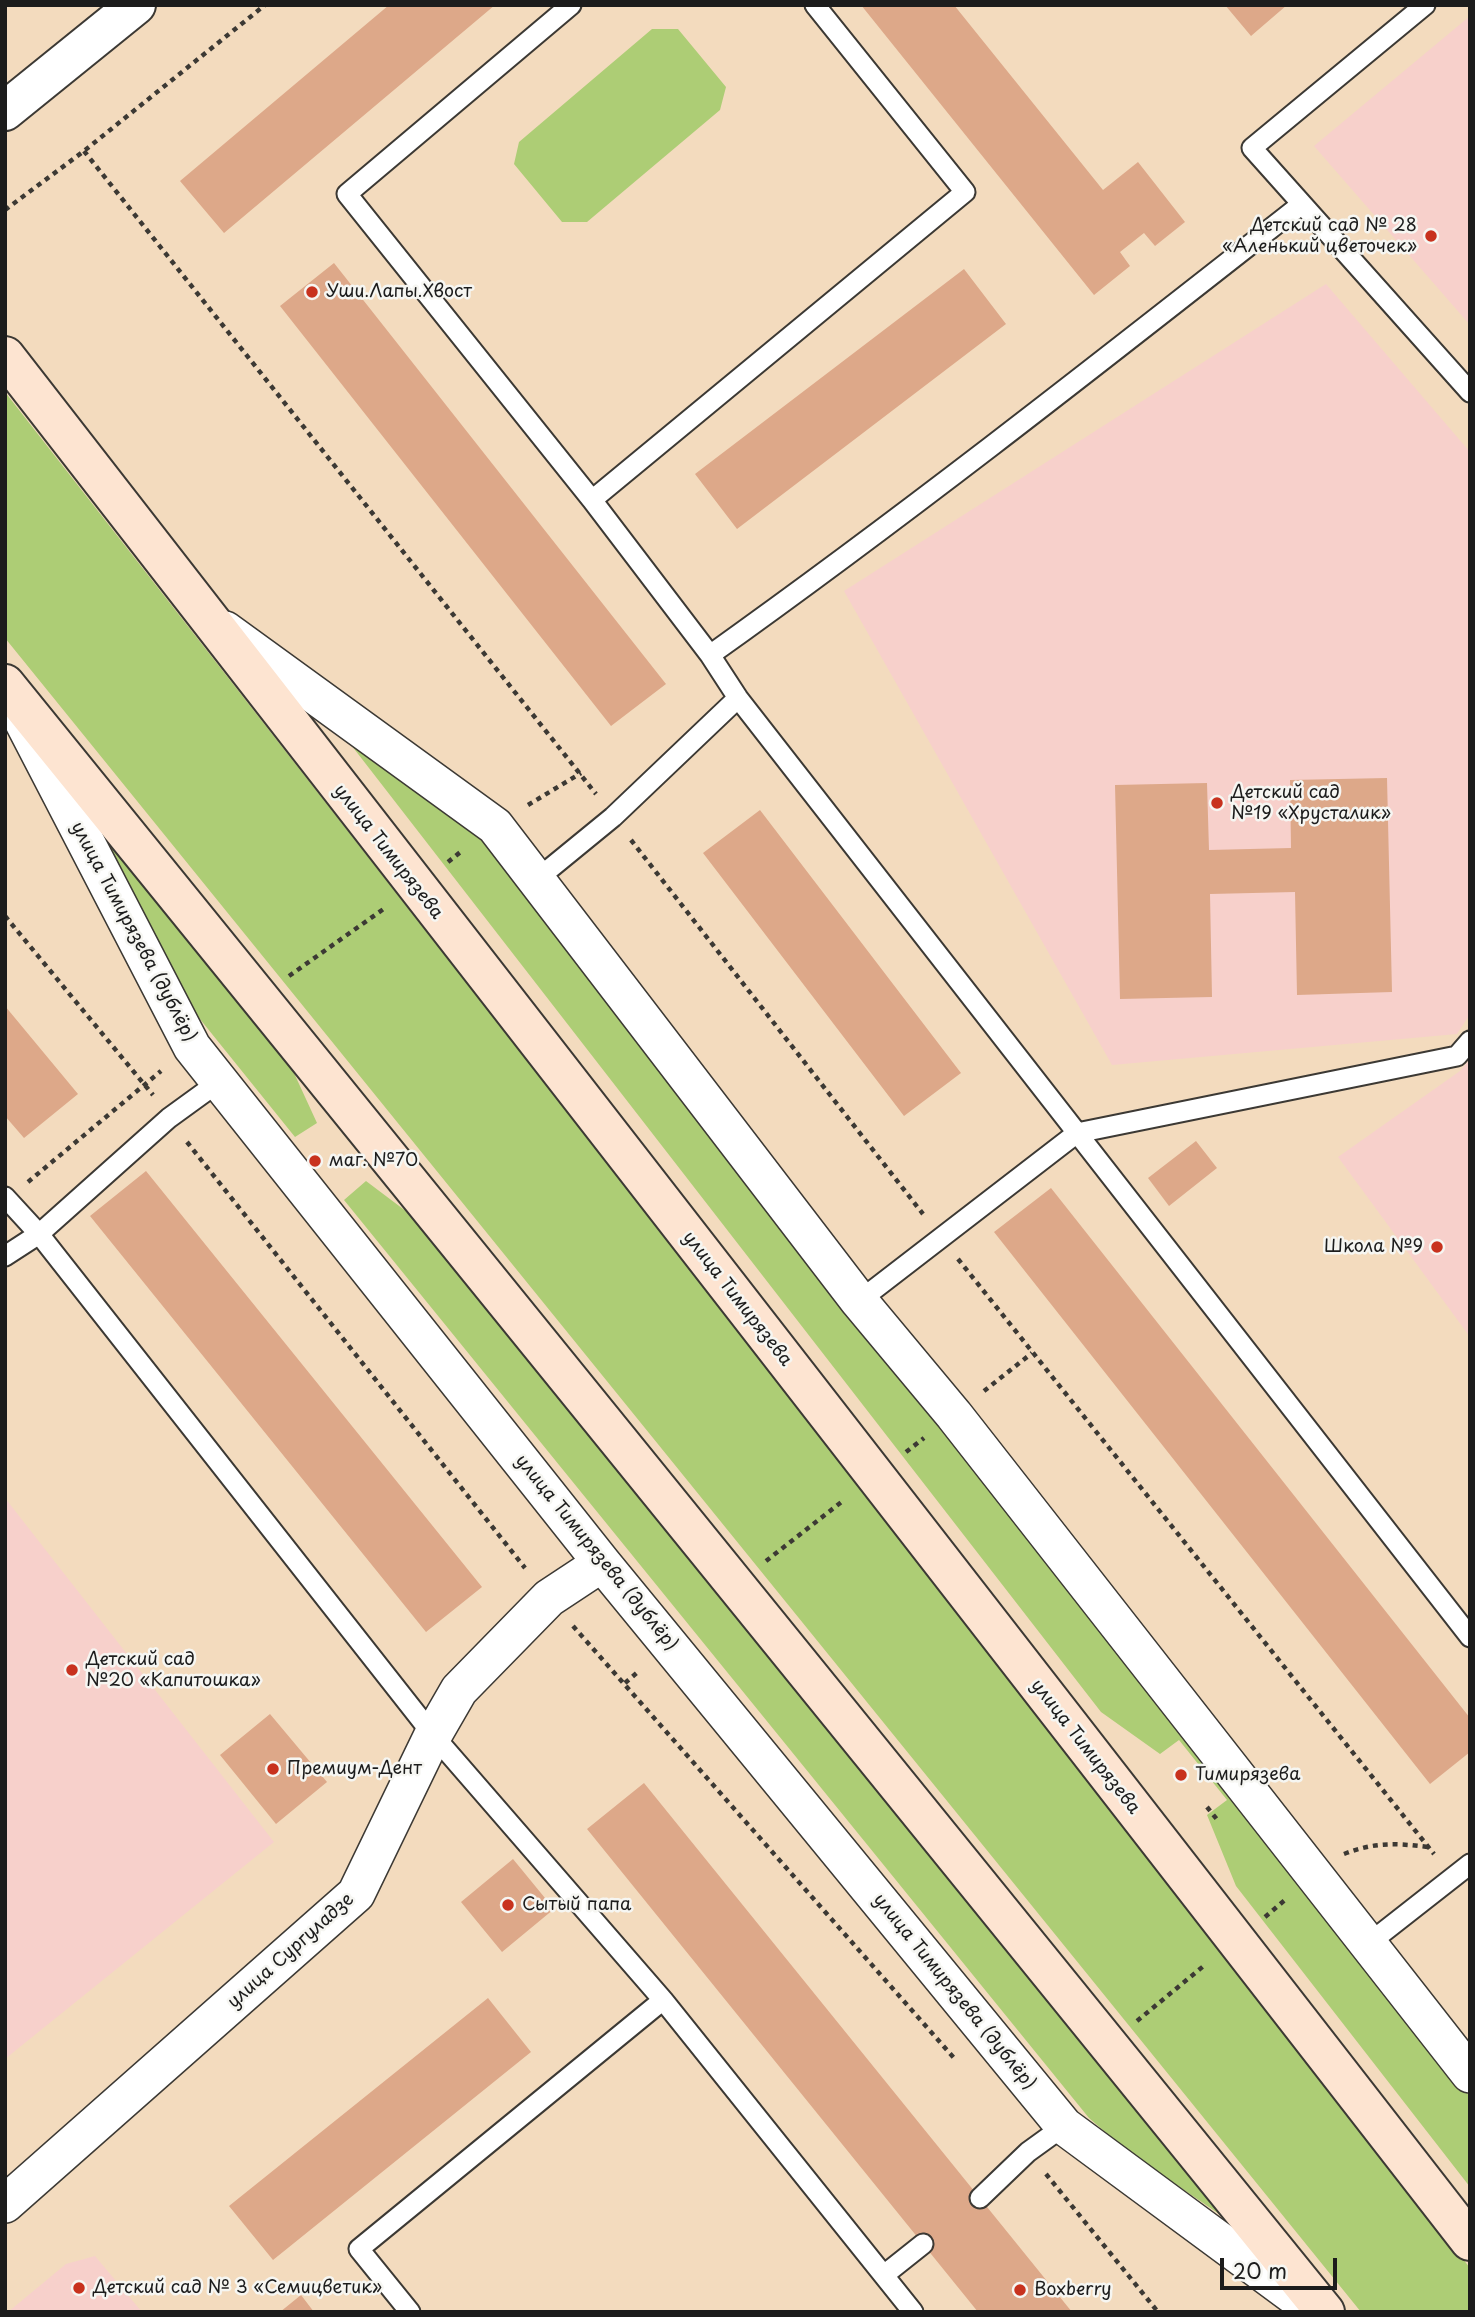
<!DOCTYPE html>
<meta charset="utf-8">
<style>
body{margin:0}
#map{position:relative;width:1475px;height:2317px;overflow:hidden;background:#f3dbbe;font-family:"Playpen Sans",sans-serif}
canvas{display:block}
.frame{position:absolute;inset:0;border:7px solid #1c1c1c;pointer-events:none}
.scale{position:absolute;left:1220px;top:2258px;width:117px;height:32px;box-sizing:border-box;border:4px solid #1c1c1c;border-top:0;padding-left:9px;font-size:21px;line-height:24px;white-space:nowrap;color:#1c1c1c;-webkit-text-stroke:5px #f6f6f2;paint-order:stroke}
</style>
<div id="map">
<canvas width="1475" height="2317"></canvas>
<div class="frame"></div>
<div class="scale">20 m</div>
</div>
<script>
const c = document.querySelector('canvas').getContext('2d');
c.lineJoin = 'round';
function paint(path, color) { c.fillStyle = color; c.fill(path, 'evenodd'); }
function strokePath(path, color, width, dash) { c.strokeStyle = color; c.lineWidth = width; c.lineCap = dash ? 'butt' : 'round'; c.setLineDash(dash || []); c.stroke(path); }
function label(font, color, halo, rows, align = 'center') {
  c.font = font + ' "Playpen Sans",sans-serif'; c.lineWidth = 5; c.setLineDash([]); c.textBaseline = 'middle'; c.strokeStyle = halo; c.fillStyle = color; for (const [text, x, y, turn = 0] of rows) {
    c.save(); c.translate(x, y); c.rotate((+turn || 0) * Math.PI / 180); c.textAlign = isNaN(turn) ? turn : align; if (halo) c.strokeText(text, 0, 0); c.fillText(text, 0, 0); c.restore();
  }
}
paint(new Path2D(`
 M1470 16V325L1314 146Z
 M1326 284 1470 452V1014L1457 1034 1112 1065 844 591Z
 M1470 1059V1337L1338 1157 1460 1071Z
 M5 1498 274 1842 5 2059Z
 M95 2256 142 2312H8L66 2264Z`), '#f7d0cb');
paint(new Path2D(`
 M652 29H678L726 87 720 110 587 222H562L514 164 519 142Z
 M5 392 1470 2268V2312H1361L5 638Z
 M317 701 476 817 1470 2097V2187L1236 1886 1207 1815 1227 1800 1179 1740 1160 1754 1101 1712Z
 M89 812 276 1034 317 1123 295 1137 183 998Z
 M366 1181 423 1224 1244 2231 1127 2151 1089 2118 344 1200Z`), '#adcd75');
paint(new Path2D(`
 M389 5H495L224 233 180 181Z
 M861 5H954L1103 190 1138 162 1185 222 1155 246 1144 233 1120 252 1130 266 1094 295Z
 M1225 5H1287L1251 36Z
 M334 263 666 684 611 726 280 306Z
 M964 269 1006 324 737 529 695 474Z
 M1387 778 1392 992 1297 995 1295 892 1210 894 1212 997 1120 999 1115 785 1207 783 1209 850 1291 848 1290 780Z
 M760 810 961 1073 904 1116 703 853Z
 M5 1006 78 1094 24 1138 5 1116Z
 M1196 1141 1217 1168 1169 1206 1148 1178Z
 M146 1171 482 1587 426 1632 90 1216Z
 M1051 1188 1470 1718V1752L1430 1784 994 1232Z
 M270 1714 327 1782 276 1824 220 1755Z
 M644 1783 1072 2312H978L587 1829Z
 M513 1859 554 1909 502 1952 461 1902Z
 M488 1998 531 2052 273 2260 229 2206Z
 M301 2295 314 2312H280Z`), '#dda889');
const service = new Path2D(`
 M571 5 347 194 592 500 710 655 738 698 1470 1637
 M1425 5 1252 148 1470 392
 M592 500 965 192 815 5
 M710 655C912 511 1107 357 1302 204
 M536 880 613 817 738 698
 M5 1197 39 1234 433 1735 663 2000 913 2312
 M5 1256 39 1234 169 1118 220 1081
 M859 1301 1077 1133 1457 1056 1470 1041
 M1368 1944 1470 1864
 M980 2198 1028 2152 1064 2126
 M884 2275 923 2244
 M410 2312 359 2249 663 2000`);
const minor = new Path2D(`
 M225 630 495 826 859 1301 954 1415 1470 2074
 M22 719 192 1047 602 1563 1064 2126 1316 2312
 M5 2204 356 1894 433 1735 459 1690 549 1598 602 1563`);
const tertiary = new Path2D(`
 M5 111 136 5`);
const secondary = new Path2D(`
 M5 356 1470 2241
 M5 684 1325 2312`);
strokePath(service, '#3c3934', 23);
strokePath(minor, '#3c3934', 40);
strokePath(tertiary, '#3c3934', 42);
strokePath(secondary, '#3c3934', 42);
strokePath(new Path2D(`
 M84 151 596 794
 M5 210 84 151 265 5
 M528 805 581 773
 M631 840 923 1214
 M448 862 463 850
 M5 916 153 1095
 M289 976 385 908
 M187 1142 525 1568
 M28 1182 161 1071
 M958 1259 1434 1854
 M984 1391 1032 1353
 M906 1452 924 1438
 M766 1561 844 1500
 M573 1626 954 2058
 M625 1683 640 1670
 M1207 1807 1219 1822
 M1344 1854C1375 1842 1395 1843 1428 1847
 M1265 1917 1285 1900
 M1137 2021 1206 1964
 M1046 2174 1158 2312`), '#3c3934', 4.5, [5, 5]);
strokePath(service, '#fff', 19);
strokePath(minor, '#fff', 37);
strokePath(tertiary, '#fff', 38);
strokePath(secondary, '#fde4d1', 38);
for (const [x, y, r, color] of [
 [1431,236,7,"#c8321e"],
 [312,292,7,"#c8321e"],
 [1217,803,7,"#c8321e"],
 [315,1161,7,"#c8321e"],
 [1437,1247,7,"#c8321e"],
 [72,1670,7,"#c8321e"],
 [273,1769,7,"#c8321e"],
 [1181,1775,7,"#c8321e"],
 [508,1905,7,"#c8321e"],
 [79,2288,7,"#c8321e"],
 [1020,2290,7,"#c8321e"]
]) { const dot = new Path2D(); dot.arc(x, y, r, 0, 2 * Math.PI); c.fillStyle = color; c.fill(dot); strokePath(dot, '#f6f6f2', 2.5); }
label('18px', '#1c1c1c', '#f6f6f2', [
 ["Детский сад № 28",1417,226,"right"],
 ["«Аленький цветочек»",1417,247,"right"],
 ["Уши.Лапы.Хвост",326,292],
 ["Детский сад",1231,793],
 ["№19 «Хрусталик»",1231,814],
 ["маг. №70",329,1161],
 ["Школа №9",1423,1247,"right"],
 ["Детский сад",86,1660],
 ["№20 «Капитошка»",86,1681],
 ["Премиум-Дент",287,1769],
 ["Тимирязева",1195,1775],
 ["Сытый папа",522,1905],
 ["Детский сад № 3 «Семицветик»",93,2288],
 ["Boxberry",1034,2290]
], 'left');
label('18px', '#1c1c1c', '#f6f6f2', [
 ["улица Тимирязева",388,852,52],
 ["улица Тимирязева (дублёр)",133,932,62],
 ["улица Тимирязева",737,1299,52],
 ["улица Тимирязева (дублёр)",596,1553,51],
 ["улица Тимирязева",1085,1747,52],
 ["улица Сургуладзе",291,1951,-42],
 ["улица Тимирязева (дублёр)",954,1992,51]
]);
</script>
